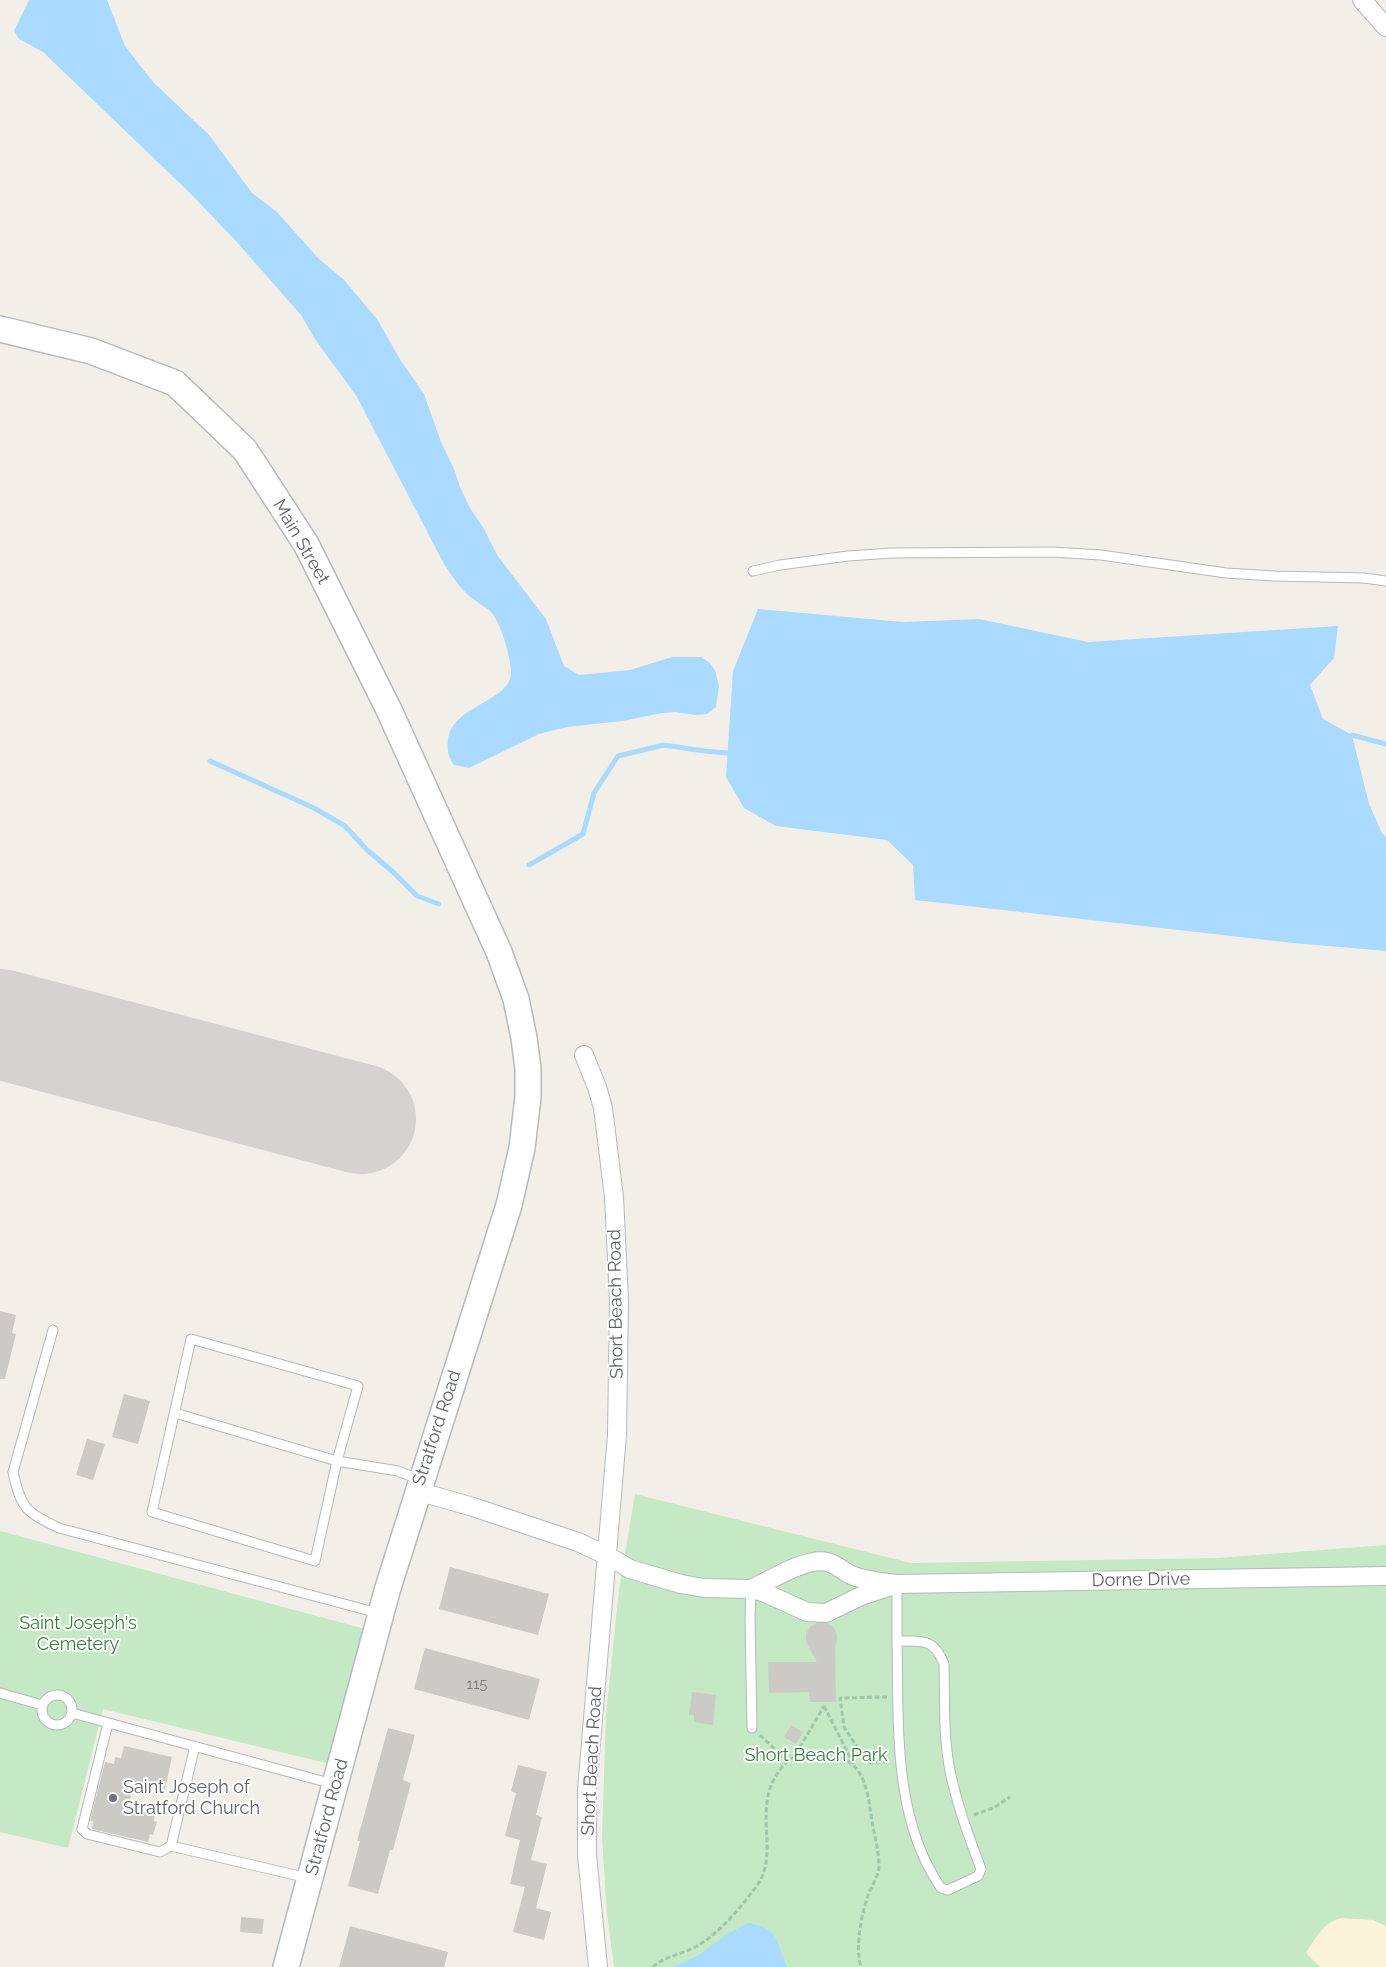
<!DOCTYPE html>
<style>
body{margin:0}
canvas{display:block;background:#f1efe8}
</style>
<canvas width="1386" height="1967"></canvas>
<script>
const c = document.querySelector('canvas').getContext('2d');
c.lineJoin = 'round';
function paint(path, color) { c.fillStyle = color; c.fill(path, 'evenodd'); }
function strokePath(path, color, width, dash) { c.strokeStyle = color; c.lineWidth = width; c.lineCap = dash ? 'butt' : 'round'; c.setLineDash(dash || []); c.stroke(path); }
function label(font, color, halo, rows, align = 'center') {
  c.font = font + ' Raleway,sans-serif'; c.lineWidth = 4; c.setLineDash([]); c.textBaseline = 'middle'; c.strokeStyle = halo; c.fillStyle = color; for (const [text, x, y, turn = 0] of rows) {
    c.save(); c.translate(x, y); c.rotate((+turn || 0) * Math.PI / 180); c.textAlign = isNaN(turn) ? turn : align; if (halo) c.strokeText(text, 0, 0); c.fillText(text, 0, 0); c.restore();
  }
}
paint(new Path2D(`
 M635 1494 911 1563 1218 1558 1386 1545V1967H614L607 1914 602 1837 606 1715 619 1590Z
 M0 1531 365 1629 330 1764 103 1709 68 1848 0 1832Z`), '#c5e8c5');
paint(new Path2D(`
 M1342 1918 1373 1920 1386 1926V1967H1320L1306 1953C1316 1938 1323 1922 1342 1918Z`), '#fbf3d9');
paint(new Path2D(`
 M29 0H107L125 46 153 82 209 135 252 193 277 212 318 258 344 280 377 319 401 361 424 394 441 442 454 469 460 487 470 508 484 529 497 555 546 619 564 666 579 675 630 670 672 657H701L709 662 715 670 719 686 716 707 707 714 696 715 675 712 662 713 622 721 567 727 539 734 469 768 454 765C448 757 447 750 448 740 452 704 513 702 511 671 510 655 501 621 489 610 484 606 478 603 473 599 461 590 453 577 444 564L357 397 315 339 301 315 235 240 190 193 43 52 19 39 14 31Z
 M758 609 903 622 979 619 1088 642 1338 626 1334 658 1310 685 1323 719 1352 735 1369 804 1382 833 1386 837V951L1293 943 915 900 913 865 887 840 776 826 744 808 726 777 733 671Z
 M748 1923C779 1928 776 1942 787 1967H674L699 1955 727 1934Z`), '#aadaff');
strokePath(new Path2D(`
 M1352 735 1386 744
 M210 761 314 808 345 826 366 849 393 872 417 896 439 904
 M529 865 583 834 594 793 618 756 664 745 704 751 728 753`), '#aadaff', 5);
strokePath(new Path2D(`
 M0 1024 361 1119`), '#d4d3d0', 110);
paint(new Path2D(`
 M0 1311 16 1315 12 1333 16 1334 5 1379H0Z
 M124 1394 150 1401 138 1444 112 1437Z
 M87 1439 105 1444 93 1480 76 1475Z
 M450 1567 549 1594 538 1635 439 1609Z
 M817 1623H827L833 1627 837 1634V1642L835 1646 836 1702H810L809 1692 769 1693 768 1662H817L806 1642V1634L810 1627Z
 M425 1648 540 1679 529 1720 414 1689Z
 M692 1692 716 1695 713 1725 694 1722V1715H689Z
 M791 1725 803 1732 796 1744 784 1737Z
 M388 1728 415 1735 403 1780 411 1783 393 1850H390L378 1894 348 1886 360 1841H357Z
 M124 1746 172 1757 165 1789 134 1782 128 1807 155 1813 154 1821 157 1822 153 1835 150 1834 148 1842 92 1829 93 1821H90L105 1762 114 1764 115 1757 121 1758Z
 M518 1765 547 1772 536 1815 542 1817 531 1860 547 1864 536 1908 551 1912 544 1940 513 1932 525 1887 510 1884 520 1840 505 1836 516 1793 511 1791Z
 M241 1917 264 1919 262 1934 240 1932Z
 M350 1926 448 1952 444 1967H339Z`), '#cccac5');
const lane = new Path2D(`
 M753 571 780 565 848 556 892 553 1052 552 1101 555 1226 573 1275 576 1364 578 1386 581
 M53 1330 13 1472C21 1509 26 1512 59 1528L378 1613
 M191 1339 358 1386 337 1461 315 1561 152 1512Z
 M175 1413 337 1461 398 1471 420 1480
 M897 1584V1641
 M751 1589 750 1618 752 1728
 M897 1641C922 1641 934 1638 944 1664 945 1699 943 1736 950 1771 957 1805 969 1837 981 1869L978 1876 948 1890 941 1888C892 1817 899 1723 897 1641Z
 M0 1693 42 1705
 M42 1710a15 15 0 1 1 30 0a15 15 0 1 1-30 0Z
 M72 1713 333 1784
 M108 1723 82 1829 87 1834 160 1852 171 1846
 M195 1746 171 1846 308 1878`);
const street = new Path2D(`
 M1362 0 1386 27
 M584 1055 597 1087 603 1108 614 1197 619 1301 617 1435 587 1790V1855L598 1967
 M417 1491 473 1507 578 1542 608 1556 630 1569 681 1584 704 1588 751 1589 763 1592 807 1612 826 1613 861 1596 891 1586
 M751 1589C771 1580 806 1557 827 1562 836 1564 843 1571 851 1575 865 1581 881 1582 897 1584L1386 1576`);
const secondary = new Path2D(`
 M0 329 91 351 175 383 245 450 306 544 389 710 499 952 516 999 524 1038 528 1069V1097L522 1148 509 1205 387 1591 286 1967`);
strokePath(lane, '#b5b8bc', 11);
strokePath(street, '#b5b8bc', 20);
strokePath(secondary, '#b6babf', 28);
strokePath(new Path2D(`
 M887 1697 840 1698 844 1727 868 1763 891 1761
 M824 1706 854 1765
 M760 1735 788 1762
 M799 1755 800 1747 824 1706
 M974 1815 995 1807 1010 1797
 M653 1967C665 1956 683 1954 697 1946 721 1932 740 1908 756 1887 782 1853 749 1807 782 1767 791 1755 804 1753 819 1753 864 1755 867 1786 872 1822 875 1837 879 1852 879 1867 878 1878 871 1886 868 1896 861 1914 855 1949 861 1967`), '#9cc7a9', 3, [5, 2.5]);
strokePath(lane, '#fff', 9);
strokePath(street, '#fff', 18);
strokePath(secondary, '#fff', 25);
for (const [x, y, r, color] of [
 [113,1798,5,"#6b7280"]
]) { const dot = new Path2D(); dot.arc(x, y, r, 0, 2 * Math.PI); c.fillStyle = color; c.fill(dot); strokePath(dot, '#fff', 2); }
label('15px', '#7a7d7f', null, [
 ["115",477,1684]
]);
label('18px', '#5f6368', '#fff', [
 ["Main Street",301,542,60],
 ["Short Beach Road",616,1304,-91],
 ["Stratford Road",437,1428,-72],
 ["Dorne Drive",1141,1580,-1],
 ["Short Beach Road",592,1761,-87],
 ["Stratford Road",327,1817,-75]
]);
label('18px', '#348238', '#fff', [
 ["Saint Joseph's",78,1624],
 ["Cemetery",78,1645],
 ["Short Beach Park",816,1756]
]);
label('18px', '#5b616d', '#fff', [
 ["Saint Joseph of",123,1788],
 ["Stratford Church",123,1809]
], 'left');
</script>
